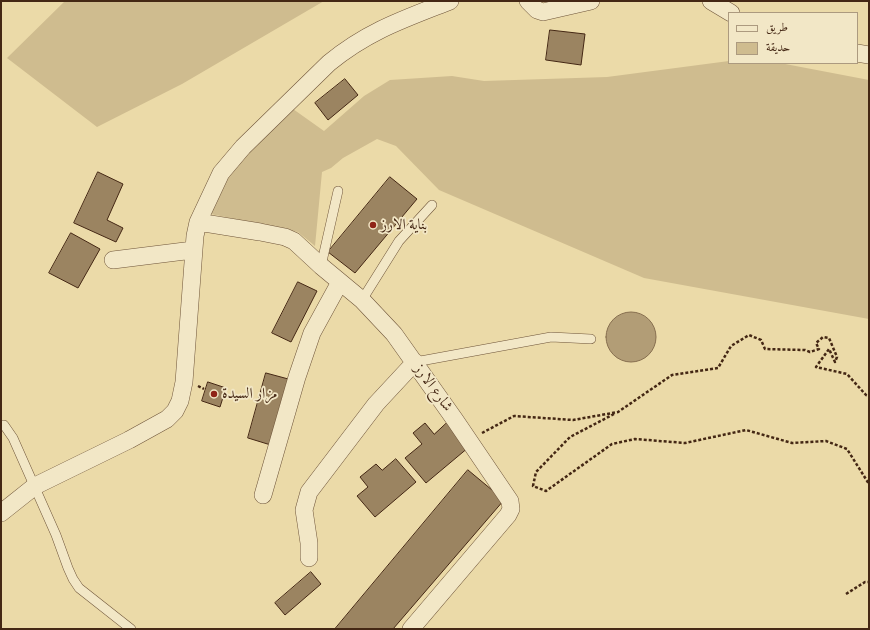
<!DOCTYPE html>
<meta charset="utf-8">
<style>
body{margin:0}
#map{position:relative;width:870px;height:630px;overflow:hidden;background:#ebdaa8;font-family:"IM FELL Great Primer",Amiri,serif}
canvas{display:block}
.frame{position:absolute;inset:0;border:2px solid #442714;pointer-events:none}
.legend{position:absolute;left:728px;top:12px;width:130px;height:52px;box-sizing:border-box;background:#f2e7c6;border:1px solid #ac9a7f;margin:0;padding:5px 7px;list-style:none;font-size:12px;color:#442714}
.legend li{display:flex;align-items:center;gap:8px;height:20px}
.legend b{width:20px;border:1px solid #ac9a7f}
</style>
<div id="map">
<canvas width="870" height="630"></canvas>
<div class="frame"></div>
<ul class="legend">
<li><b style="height:5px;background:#f2e7c6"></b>طريق</li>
<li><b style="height:11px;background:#cfbc8f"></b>حديقة</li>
</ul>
</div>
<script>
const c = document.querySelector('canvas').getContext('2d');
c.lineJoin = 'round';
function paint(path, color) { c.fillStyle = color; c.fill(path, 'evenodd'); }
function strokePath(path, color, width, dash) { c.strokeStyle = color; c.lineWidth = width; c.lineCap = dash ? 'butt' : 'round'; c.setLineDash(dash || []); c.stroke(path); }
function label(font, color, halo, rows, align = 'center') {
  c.font = font + ' "IM FELL Great Primer",Amiri,serif'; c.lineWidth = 3.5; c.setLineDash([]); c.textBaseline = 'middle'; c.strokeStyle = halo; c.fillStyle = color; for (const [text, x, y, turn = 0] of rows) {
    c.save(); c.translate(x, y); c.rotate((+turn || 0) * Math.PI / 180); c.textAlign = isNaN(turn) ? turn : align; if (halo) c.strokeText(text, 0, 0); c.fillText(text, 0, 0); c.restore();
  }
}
paint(new Path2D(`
 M65 1H324L182 84 97 127 7 58Z
 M729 61V63H780L869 80V319L644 278 439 190 396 146 377 139 343 158 331 168 322 172 315 246 298 232 211 214 227 180 250 149 293 109 324 131 364 96 390 80 452 76 484 81 607 77Z`), '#cfbc8f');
const water = new Path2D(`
 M606 337a25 25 0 1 1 50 0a25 25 0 1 1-50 0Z`);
paint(water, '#b29d76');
strokePath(water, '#866e4f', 1);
const building = new Path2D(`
 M550 30 585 34 581 65 546 60Z
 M345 79 358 95 328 120 315 103Z
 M98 172 123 184 107 220 123 228 116 242 74 223Z
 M390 177 417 199 355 273 328 252Z
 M71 233 100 249 78 288 49 273Z
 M298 282 317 291 291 342 272 333Z
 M266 373 292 380 274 446 248 438Z
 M208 382 226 388 220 407 202 401Z
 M448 422 469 447 426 483 405 458 422 444 413 433 425 423 434 434Z
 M396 459 416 482 375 517 357 496 368 487 360 477 376 464 382 470Z
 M468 470 504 500 393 629H335Z
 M311 572 321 584 285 615 275 603Z`);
paint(building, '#9b8461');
strokePath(building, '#442714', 1);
const lane = new Path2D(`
 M321 266 338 191
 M362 300 399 241 432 205
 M415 362 551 337 591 339
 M1 425H4L13 438 56 535 68 568 73 579 79 588 131 629`);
const street = new Path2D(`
 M528 1 537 10 543 12 591 1
 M711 1 731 13
 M857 53 869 55
 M198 222 260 232 285 237 294 241 321 266 362 300 394 334 455 420 510 501 511 509 508 515 411 629
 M113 260 193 250
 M263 495 297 377 312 333 340 282
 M1 513 35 486 129 440 167 419 175 411 180 401 184 382 195 236 198 222 221 173 243 147 329 63C368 31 404 19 450 1
 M309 558V543L304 510 309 492 376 404 415 362`);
strokePath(lane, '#6e5439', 10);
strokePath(street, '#6e5439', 18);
strokePath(new Path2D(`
 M198 386 204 389
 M614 414 570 437 536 472 533 486 546 491 612 444 635 439 685 443 746 430 792 443 826 441 847 449 869 484
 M482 433 514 416 573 420 618 412 672 375 718 368 731 346 749 335 761 340 765 349 805 350 810 352 819 349 816 343 823 337 829 338 837 357 835 362 829 349 816 367 847 374 866 395 869 396
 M846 594 865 582H869`), '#442714', 2.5, [3, 2]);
strokePath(lane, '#f2e7c6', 9);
strokePath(street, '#f2e7c6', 17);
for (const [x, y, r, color] of [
 [373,225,4,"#8f2418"],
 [214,394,4,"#8f2418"]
]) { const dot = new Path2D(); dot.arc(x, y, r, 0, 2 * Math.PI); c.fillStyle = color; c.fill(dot); strokePath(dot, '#f2e7c6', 1.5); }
label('15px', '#442714', '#f2e7c6', [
 ["بناية الارز",381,225],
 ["مزار السيدة",222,394]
], 'left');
label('15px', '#442714', '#f2e7c6', [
 ["شارع الارز",433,388,54]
]);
</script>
